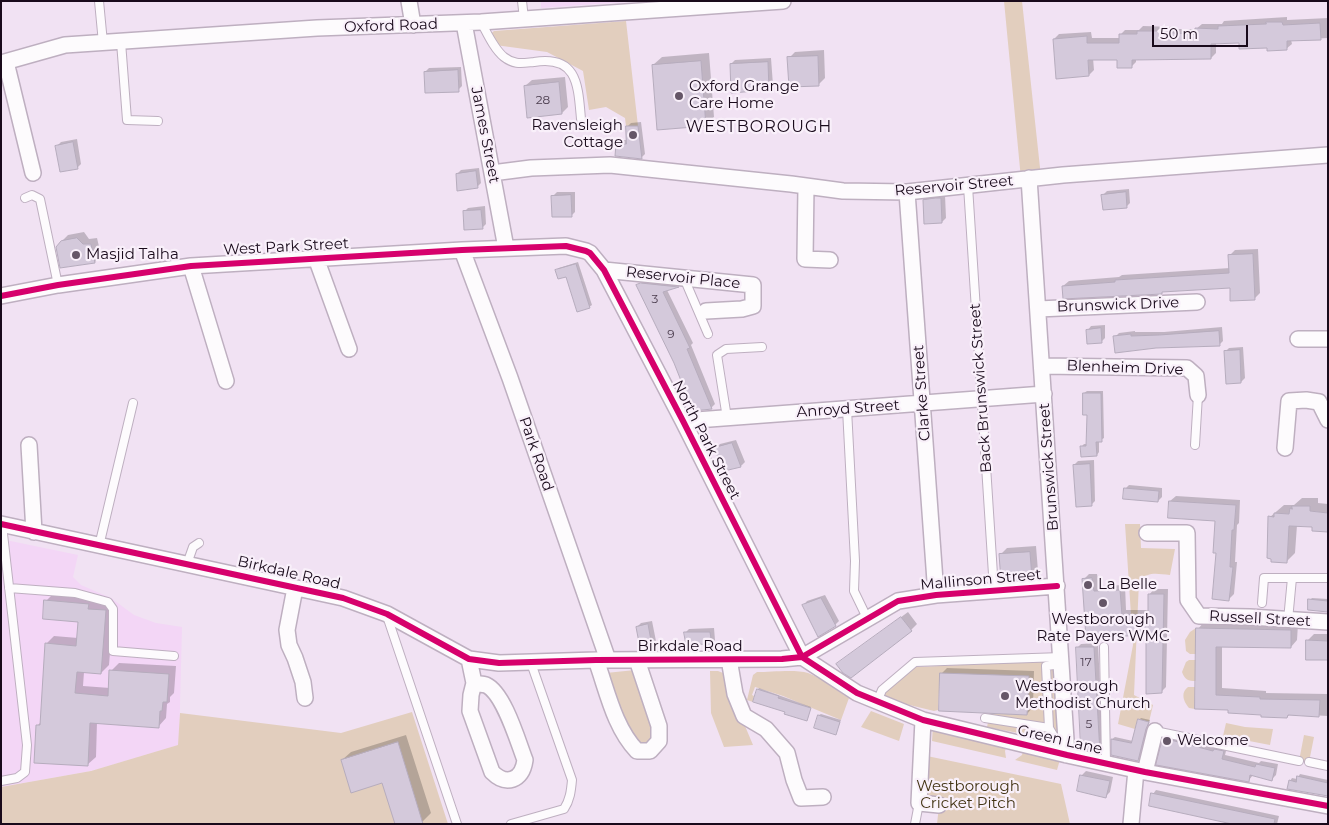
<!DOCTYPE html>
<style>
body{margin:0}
#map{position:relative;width:1329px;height:825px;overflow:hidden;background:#f1e2f3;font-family:Montserrat,sans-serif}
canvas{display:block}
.frame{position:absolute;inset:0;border:2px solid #190a1b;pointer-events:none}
.scale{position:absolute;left:1152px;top:25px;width:96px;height:22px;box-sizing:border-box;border:2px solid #190a1b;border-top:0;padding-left:6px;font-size:15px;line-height:18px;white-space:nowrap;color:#190a1b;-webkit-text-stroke:4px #f9f0fa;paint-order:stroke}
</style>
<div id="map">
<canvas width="1329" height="825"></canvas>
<div class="frame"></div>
<div class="scale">50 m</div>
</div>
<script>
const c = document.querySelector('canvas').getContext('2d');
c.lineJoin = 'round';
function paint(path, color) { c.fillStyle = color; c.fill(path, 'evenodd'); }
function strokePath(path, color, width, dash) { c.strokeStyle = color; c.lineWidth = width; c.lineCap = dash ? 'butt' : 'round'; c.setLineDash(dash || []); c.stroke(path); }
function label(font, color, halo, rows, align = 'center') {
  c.font = font + ' Montserrat,sans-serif'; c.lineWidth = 4.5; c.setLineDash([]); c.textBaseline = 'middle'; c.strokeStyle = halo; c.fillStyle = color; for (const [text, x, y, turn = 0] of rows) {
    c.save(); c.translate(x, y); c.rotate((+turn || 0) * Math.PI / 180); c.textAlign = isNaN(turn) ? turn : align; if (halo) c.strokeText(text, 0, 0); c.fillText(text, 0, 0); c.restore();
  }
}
paint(new Path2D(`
 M541 1H642L541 8Z
 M1 539 78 555 73 577 81 585 111 598 134 615 156 623 182 627 179 745 91 771 1 787Z`), '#f3d6f6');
paint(new Path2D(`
 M1004 1H1022L1041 177 1021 179Z
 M626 21 638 126H626L625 118 606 107 589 110 583 71 547 52 495 45 489 35 494 31Z
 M1125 524H1140L1141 548 1175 549 1170 575C1157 574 1149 571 1139 581L1134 695 1153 705 1149 722 1138 719 1135 729 1118 724 1133 645Z
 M1196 628V654H1190L1186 651 1185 640 1190 632Z
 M1189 660H1196V681C1188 681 1185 680 1182 672L1186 662Z
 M1054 661 1058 733 1049 739 987 727 990 713 1027 715 1029 677 940 674 938 710 934 711 881 698 886 691 916 667Z
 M635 670 655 726 649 747H638L631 738 606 673Z
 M710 671H718L728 675 732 695 753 745 724 747 711 713Z
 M757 672C771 672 796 669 808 673 822 678 837 691 849 698L841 720 783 696 755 687 752 695 754 696 753 702 747 700 753 675Z
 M1188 687H1195V709L1189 708C1184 702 1180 693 1188 687Z
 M871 711 904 724 899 741 861 727Z
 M412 712 448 824H1V787L91 771 178 745 180 713 341 733Z
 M1226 723 1245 727 1273 729 1270 745 1223 736Z
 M933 725 1008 743 1005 751 1006 758 932 741Z
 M1304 735 1314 737 1309 762 1299 761Z
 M1024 747 1061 756 1057 770 1015 760 1022 755Z
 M927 756 1061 784 1070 824H937L940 797 924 795Z`), '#e2cebe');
paint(new Path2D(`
 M1287 17V20L1328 18V38L1291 40 1292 44 1286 49 1240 41 1216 42V53L1211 58 1136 59V62L1131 67 1118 59 1093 58 1094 70 1089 75 1054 39 1059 34 1091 32 1092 38H1120V35L1125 30H1139L1143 26 1176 27V29H1196L1202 24H1222L1224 21Z
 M824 50 825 78 818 85 789 58 795 52Z
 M709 53 714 117 705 125 653 65 662 57Z
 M771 58 773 85 769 89 731 64 735 60Z
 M461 67 462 86 458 90 425 72 429 68Z
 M565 77 568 107 562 113 528 116 525 86 532 80Z
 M641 122 645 154 641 158 617 144 621 140H628L627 127 631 123Z
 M77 139 81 164 77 168 57 146 61 142Z
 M479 168 481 183 477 187 457 174 461 170Z
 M1129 189 1130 203 1126 207 1103 195 1107 191Z
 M557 192H575V212L571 216 553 196Z
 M945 195 946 218 942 222 924 200 928 196Z
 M485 206 486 224 482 228 464 212 468 208Z
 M84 232 89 239 97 238 101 255 95 262 62 241 68 235Z
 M1258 249 1260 293 1254 299 1231 287 1063 286 1069 281 1119 277 1122 275 1230 268 1229 256 1235 250Z
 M578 262 592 305 589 307 567 276 557 270 559 268Z
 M646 280 681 283 667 290 693 343 691 345 715 404 711 408 675 363 638 286Z
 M1105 325V338L1101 342 1088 330 1091 326Z
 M1222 327 1223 341 1219 345 1115 337 1119 333 1135 331V332H1164Z
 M1243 347 1245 378 1241 382 1225 352 1229 348Z
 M1087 391H1103L1104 438 1099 441V452L1097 455 1081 447 1084 444H1087L1088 414 1084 393Z
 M736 440 745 462 741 466 725 470 716 448 720 444Z
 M1094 460 1095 501 1091 505 1074 465 1078 461Z
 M1129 485 1162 488V497L1158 501 1125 489Z
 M1176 496 1240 500 1239 523 1237 525 1235 562H1237L1234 594 1229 599 1217 552 1216 520 1170 501Z
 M1302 498H1318V503L1328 504V530L1314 526 1297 525 1295 553 1286 562 1270 517 1284 505H1294Z
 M1036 546 1038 571 1031 577 1000 555 1007 548Z
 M1089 574H1097L1099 586 1125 585 1126 610H1150L1149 595 1154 589H1168L1166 687 1161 692 1147 634 1087 637 1084 579Z
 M54 593 96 596V601L114 603 109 665 101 673 84 672 83 686 110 688 111 671 119 663 176 666 174 693 170 697V702L167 704 166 718 158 727 97 722 96 757 87 765 37 726 41 722 46 644 54 636 78 638 79 621 46 601Z
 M825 595 839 621 835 625 804 605 807 601Z
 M1312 598 1328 599V610L1310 600Z
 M908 612 917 624 911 630 838 664Z
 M652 621 656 641 652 645 637 627 641 623Z
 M1204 622 1298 624 1297 640 1291 647 1222 646V688L1266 691V693L1328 694V716L1290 714 1287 717 1229 708H1196L1198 629Z
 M714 628 715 640 712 644 685 633 689 629Z
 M1314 634H1328V659L1307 641Z
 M1098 643 1103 748 1100 751 1077 648 1081 644Z
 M947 668 1034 671 1033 707 1027 714 941 674Z
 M759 688 811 707 808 718 786 711 758 689Z
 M821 714 841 720 836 733 819 715Z
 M1141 718 1150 720 1140 757 1138 760 1112 739 1115 737 1133 741 1139 720Z
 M406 735 431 813 422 822 383 781 342 760 351 752Z
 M1168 735 1227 747 1225 755 1259 763 1261 761 1278 764 1276 775 1272 779 1253 775 1249 780 1164 739Z
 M1086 771 1113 777 1110 792 1106 796 1082 775Z
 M1300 774 1328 780V795L1290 781 1292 778 1297 779Z
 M1156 790 1279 816 1277 824H1237L1153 794Z`), '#0003');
const building = new Path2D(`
 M1266 22H1282L1283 25 1320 23 1321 40 1287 41V50L1267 51V48L1239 49V43L1211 44V59L1132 60V68H1117V60H1088L1089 76 1056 79 1053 39 1087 36V43H1119V34H1137V31H1172V33L1195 34V28L1218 29V26L1266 24Z
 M818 56 819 86 789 87 787 57Z
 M701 61 706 126 657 130 652 65Z
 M768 62 769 90 731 93 730 64Z
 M458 70 459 92 425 93 424 72Z
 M559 82 562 114 527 118 524 86Z
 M626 126H638L642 159 615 156 616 144H626Z
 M73 142 78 169 60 172 55 146Z
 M476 171 478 188 457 191 456 174Z
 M1126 192 1127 208 1103 210 1101 195Z
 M571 195 572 217H552L551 196Z
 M936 198H941L942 223 924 224 923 200Z
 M481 210 483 229 464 230 463 211Z
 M77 238 83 244H91L95 263 60 268 56 247 61 241Z
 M1253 254 1255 300 1230 301V288L1162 292V294L1063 299 1062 286 1115 282V280L1229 273 1228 255Z
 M576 264 590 308 577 312 566 277 558 279 555 270Z
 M641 283 679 287 663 292 690 348 687 349 712 409 693 411 674 363 636 285Z
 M1101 328 1102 343 1087 344 1086 330Z
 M1219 331 1220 346 1156 348 1115 353 1113 336 1131 334V336L1159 335Z
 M1240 350 1241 383 1226 384 1224 351Z
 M1083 393H1101L1102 442H1096L1097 456 1081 457 1080 446H1086L1087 415H1083Z
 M732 443 741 467 724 471 714 448Z
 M1090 464 1092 506 1076 507 1073 465Z
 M1124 488 1159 491 1158 502 1123 499Z
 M1169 501 1236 505 1234 530H1232L1230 567H1233L1229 601 1212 599 1216 553H1213L1215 521 1168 518Z
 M1292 506H1310V511L1328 513V532L1312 531V527L1289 526 1287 563 1271 562V559L1267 558 1268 516 1274 517V513L1289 514 1290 508 1292 509Z
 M1030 552 1032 578 1001 581 999 554Z
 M1092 578 1094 591 1120 590 1122 615 1148 614V594H1164L1162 693 1146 694V635L1086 638 1082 579Z
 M821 598 836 626 818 637 802 605Z
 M1308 599 1328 601V612L1308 610Z
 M44 600 89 604 88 609 106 610 101 674 77 672 75 693 108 696 109 670 169 674 167 702H163L162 711H160L159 728 90 723 88 766 34 763 36 725H40L45 643 76 646 78 622 43 619Z
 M901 617 912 631 851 678 843 673 836 664Z
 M648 624 652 646 640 648 636 627Z
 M1196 628 1291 630V648L1216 647V695L1260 697V699L1320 700 1319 717 1288 715 1287 718 1261 717V715L1228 713V710L1195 709Z
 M684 632H710L712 645 686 643Z
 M1306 640 1328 641V660H1306Z
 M1076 647H1094L1100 753 1081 748Z
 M940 673 1029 676 1027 715 939 711Z
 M757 689 779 696 778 698 811 708 807 721 784 714 785 712 753 702Z
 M818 715 840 722 836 735 814 728Z
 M1138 719 1149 722 1146 729 1138 761 1111 755V739L1131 743Z
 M1163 738 1213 751 1214 749 1224 751 1222 759 1255 767 1256 764 1275 768 1272 781 1250 775 1249 782 1156 765Z
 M398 742 423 824H395L382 783 351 793 341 760Z
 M1080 775 1110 781 1106 798 1077 791Z
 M1297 776 1328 783V796L1287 789 1289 780 1296 782Z
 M1151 793 1275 819 1274 824H1232L1149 806Z`);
paint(building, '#d4c9db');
strokePath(building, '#b6acbd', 1);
const lane = new Path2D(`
 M99 1 103 43
 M522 1 524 19
 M481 22C487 33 494 49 504 57 514 65 522 63 534 62 578 55 578 86 581 119
 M121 42 127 120 158 121
 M968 186 994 590
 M25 198 32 195 40 199 58 285
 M684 278 708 334
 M847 409 855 561 854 591 868 620
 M727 418 717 355 726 349 762 347
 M1195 445 1198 395
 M99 546 133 403
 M187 564 193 547 199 543
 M1292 578H1328
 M9 588 75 593 108 602 113 609V651L174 656
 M1262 603 1264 578H1292L1288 620
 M387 616 457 824
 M1104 647 1106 763
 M877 702 882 690 915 662 1062 657
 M985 718 1049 728 1064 753
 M1049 728 1046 666 1062 664
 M1155 731 1299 761
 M1309 762 1328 766
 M1 781 17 778 25 772 27 745 2 525
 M511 824 564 809C570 800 571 791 572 780L531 663
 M915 824 919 803`);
const street = new Path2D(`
 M409 1 413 25
 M464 23 506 248
 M6 62 33 173
 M1 63 65 45 317 28 481 22 783 1
 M492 173 531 168 610 165 791 184 843 191 907 192 1063 175 1328 155
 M1029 178 1067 755
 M806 186 805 259 830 260
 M907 192 936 595
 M462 250 510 378 608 660
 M316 258 349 349
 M191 266 226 381
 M604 270 753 285V306L742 309 706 311
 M1 296 58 285 191 266 462 250 566 246 586 251 590 253 604 270 683 421 802 657 857 693 923 720 1067 755 1145 772 1328 806
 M1038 309 1197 302
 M1298 339H1328
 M1042 366 1187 368 1196 376 1198 395
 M683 421 1044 394
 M29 445 34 532
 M1285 448 1289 401 1306 400 1319 402 1328 420
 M1 524 343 598 387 614 469 659 499 663 596 660 782 659 802 657 898 601 936 595 1057 586
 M1147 533H1187L1188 600 1199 616 1250 617 1328 622
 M295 588 287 630 289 645 295 658 303 682 305 698
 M469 659 474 683 471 695 470 711 492 772C506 786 522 781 525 760 518 742 504 693 486 685 482 684 477 684 474 683
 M729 659 735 694 744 716 766 729 787 753 794 780 801 798 823 797
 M596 660C607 690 614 727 637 751H650L659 741V726L637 660
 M923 720 919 803 939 805
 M1145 772 1155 731
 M1131 824 1136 770`);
strokePath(lane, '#beafc0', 10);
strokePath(street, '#beafc0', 18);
strokePath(lane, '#fdfbfd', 8);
strokePath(street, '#fdfbfd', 15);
strokePath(new Path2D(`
 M1 296 58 285 191 266 462 250 566 246 586 251 590 253 604 270 683 421 802 657 857 693 923 720 1067 755 1145 772 1328 806
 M1 524 343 598 387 614 469 659 499 663 596 660 782 659 802 657 898 601 936 595 1057 586`), '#d6006c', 6);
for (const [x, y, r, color] of [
 [679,96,5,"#655667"],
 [633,135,5,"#655667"],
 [76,255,5,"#655667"],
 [1088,585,5,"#655667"],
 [1103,603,5,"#655667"],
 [1005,696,5,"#655667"],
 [1167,741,5,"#655667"]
]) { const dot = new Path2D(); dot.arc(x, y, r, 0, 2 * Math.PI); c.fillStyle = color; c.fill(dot); strokePath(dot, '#f9f0fa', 2); }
label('12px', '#493b4c', null, [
 ["28",543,100],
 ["3",655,299],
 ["9",671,334],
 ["17",1086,662],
 ["5",1089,724]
]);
label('15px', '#190a1b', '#f9f0fa', [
 ["Oxford Road",391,26,-2],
 ["James Street",485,135,79],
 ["Reservoir Street",954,186,-5],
 ["West Park Street",286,247,-3],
 ["Reservoir Place",683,278,6],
 ["Brunswick Drive",1118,305,-2],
 ["Blenheim Drive",1125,368,2],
 ["Back Brunswick Street",981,388,-94],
 ["Clarke Street",922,393,-94],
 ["Anroyd Street",848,409,-4],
 ["North Park Street",706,440,63],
 ["Park Road",536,454,71],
 ["Brunswick Street",1049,467,-94],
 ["Birkdale Road",289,573,13],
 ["Mallinson Street",981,580,-5],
 ["Russell Street",1260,619,3],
 ["Birkdale Road",690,647],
 ["Green Lane",1060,740,13]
]);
label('15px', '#190a1b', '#f9f0fa', [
 ["Oxford Grange",689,87],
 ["Care Home",689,104],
 ["Ravensleigh",623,126,"right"],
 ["Cottage",623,143,"right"],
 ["Masjid Talha",86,255],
 ["La Belle",1098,585],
 ["Westborough",1103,620,"center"],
 ["Rate Payers WMC",1103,637,"center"],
 ["Westborough",1015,687],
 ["Methodist Church",1015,704],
 ["Welcome",1177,741]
], 'left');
label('15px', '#443515', '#f9f0fa', [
 ["Westborough",968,787],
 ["Cricket Pitch",968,804]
]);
c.letterSpacing = '1px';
label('16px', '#190a1b', '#f9f0fa', [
 ["WESTBOROUGH",759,127]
]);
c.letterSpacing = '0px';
</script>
